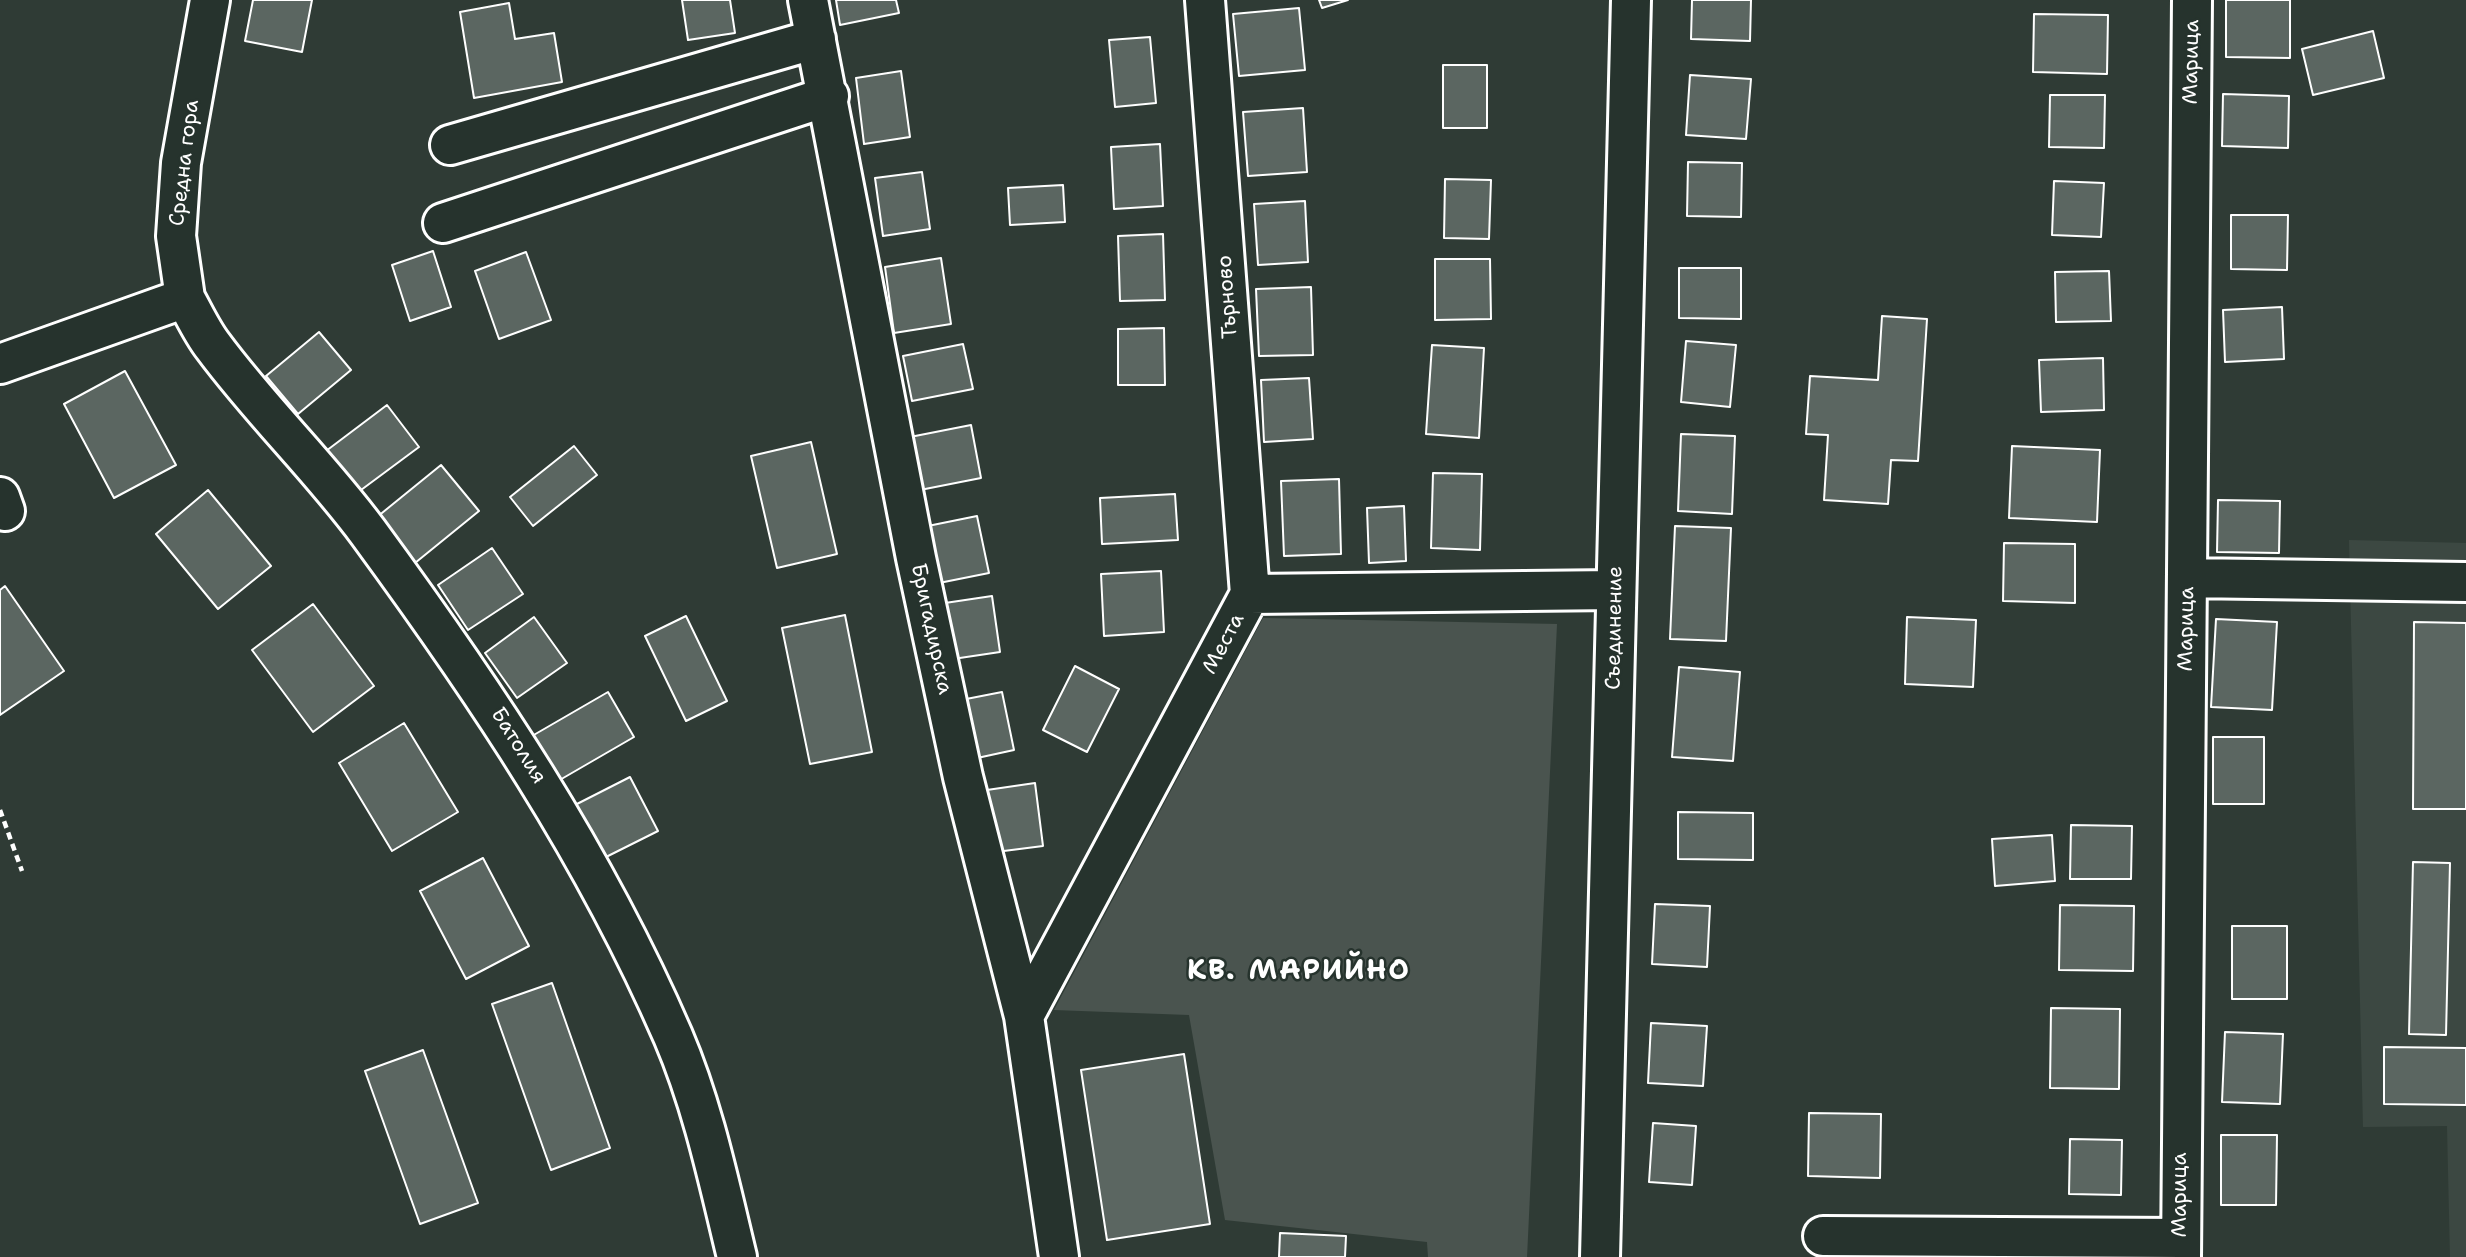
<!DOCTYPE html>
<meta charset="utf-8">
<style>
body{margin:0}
canvas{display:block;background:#2f3b35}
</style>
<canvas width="2466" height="1257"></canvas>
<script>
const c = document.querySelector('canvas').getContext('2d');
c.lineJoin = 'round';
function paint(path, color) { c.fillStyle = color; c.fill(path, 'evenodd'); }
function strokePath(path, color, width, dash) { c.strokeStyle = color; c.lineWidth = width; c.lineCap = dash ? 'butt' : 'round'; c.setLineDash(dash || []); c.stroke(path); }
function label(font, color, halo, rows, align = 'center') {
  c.font = font + ' "Shantell Sans",sans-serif'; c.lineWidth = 5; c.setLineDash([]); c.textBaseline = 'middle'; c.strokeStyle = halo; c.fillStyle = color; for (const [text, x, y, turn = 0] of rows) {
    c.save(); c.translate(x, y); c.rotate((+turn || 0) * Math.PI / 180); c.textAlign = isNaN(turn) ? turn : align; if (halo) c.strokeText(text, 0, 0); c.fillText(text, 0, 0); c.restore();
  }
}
paint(new Path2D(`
 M2349 540 2466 543V1257H2450L2447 1126 2363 1127Z`), '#3c4842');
paint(new Path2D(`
 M1263 618 1557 624 1527 1257H1428L1427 1242 1225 1220 1189 1015 1054 1010Z`), '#4a544f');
const building = new Path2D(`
 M253 0H312L302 52 245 41Z
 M682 0H730L735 33 688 40Z
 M836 0H896L899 13 840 25Z
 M1319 0H1348L1322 8Z
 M1692 0H1751L1750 41 1691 39Z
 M2226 0H2290V58L2226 57Z
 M509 3 515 39 554 33 562 82 474 98 460 12Z
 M1299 8 1305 70 1239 76 1233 14Z
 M2034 14 2108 15 2107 74 2033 72Z
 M2373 31 2384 78 2313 95 2302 49Z
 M1150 37 1156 103 1115 107 1109 40Z
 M1443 65H1487V128H1443Z
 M901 71 910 137 864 144 856 78Z
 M1690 75 1751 79 1746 139 1686 135Z
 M2223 94 2289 96 2288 148 2222 146Z
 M2050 95H2105L2104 148 2049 147Z
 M1303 108 1307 172 1248 176 1243 112Z
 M1160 144 1163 206 1114 209 1111 147Z
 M1688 162 1742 163 1741 217 1687 216Z
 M922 172 930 229 883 236 875 178Z
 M1445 179 1491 180 1489 239 1444 238Z
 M2054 181 2104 183 2101 237 2052 235Z
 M1063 185 1065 222 1010 225 1008 188Z
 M1305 201 1308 262 1258 265 1254 204Z
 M2231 215H2288L2287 270 2231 269Z
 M1163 234 1165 300 1120 301 1118 236Z
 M433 251 451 307 410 321 392 265Z
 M526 252 551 320 499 339 475 271Z
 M941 258 951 324 894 333 885 267Z
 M1435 259H1490L1491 319 1435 320Z
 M1679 268H1741V319L1679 318Z
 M2109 271 2111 321 2056 322 2055 272Z
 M1311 287 1313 355 1259 356 1256 289Z
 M2282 307 2284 359 2225 362 2223 310Z
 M1882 316 1927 319 1918 461 1891 460 1888 504 1824 500 1828 435 1806 434 1810 376 1878 380Z
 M1164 328 1165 385H1118V329Z
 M319 332 351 370 298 414 266 376Z
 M1686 341 1736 345 1730 407 1681 402Z
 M963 344 973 389 912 401 903 356Z
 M1432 345 1484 348 1479 438 1426 434Z
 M2103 358 2104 410 2041 412 2039 360Z
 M125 371 176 465 114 498 64 404Z
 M1309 378 1313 439 1264 442 1261 380Z
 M387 405 419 447 357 493 326 451Z
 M971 425 981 478 920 490 910 437Z
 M1681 434 1735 436 1732 514 1678 511Z
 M811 442 837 554 777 568 751 456Z
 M574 446 597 475 533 526 510 497Z
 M2012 446 2100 450 2097 522 2009 518Z
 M441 465 479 511 415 563 377 517Z
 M1433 473 1482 474 1480 550 1431 548Z
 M1339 479 1341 554 1284 556 1281 481Z
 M208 490 271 566 218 609 156 534Z
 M1175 494 1178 540 1102 544 1100 498Z
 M2218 500 2280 501 2279 553 2217 552Z
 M1404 506 1406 561 1369 563 1367 508Z
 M977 516 989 573 929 585 918 528Z
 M1675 526 1731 528 1726 641 1670 639Z
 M2004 543 2075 544V603L2003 601Z
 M492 548 523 594 468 630 438 585Z
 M1161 571 1164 632 1104 636 1101 574Z
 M5 586 64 671 0 715V590Z
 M992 596 1000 652 953 659 945 603Z
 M313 604 374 686 313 732 252 650Z
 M845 615 872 752 810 764 782 628Z
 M686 616 727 701 686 721 645 636Z
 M534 617 567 663 517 698 485 653Z
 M1907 617 1976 620 1973 687 1905 684Z
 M2216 619 2277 622 2272 710 2211 707Z
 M2414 622 2466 623V809H2413Z
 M1075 666 1119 689 1087 752 1043 730Z
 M1679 667 1740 672 1733 761 1672 757Z
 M608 692 634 737 558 781 532 736Z
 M1002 692 1014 750 968 760 956 701Z
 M404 723 458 812 392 851 339 763Z
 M2213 737H2264V804H2213Z
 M630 777 658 831 600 860 573 806Z
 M1035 783 1043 846 988 853 980 791Z
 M1678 812 1753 813V860L1678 859Z
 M2071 825 2132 826 2131 879H2070Z
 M2052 835 2055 881 1995 886 1992 839Z
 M483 858 529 946 466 979 420 891Z
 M2413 862 2450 863 2446 1035 2409 1034Z
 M1655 904 1710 906 1707 967 1652 964Z
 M2060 905 2134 906 2133 971 2059 970Z
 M2232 926H2287V999H2232Z
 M552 983 610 1148 551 1170 492 1004Z
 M2051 1008 2120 1009 2119 1089 2050 1088Z
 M1651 1023 1707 1026 1703 1086 1648 1083Z
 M2225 1032 2283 1034 2280 1104 2222 1102Z
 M2384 1047 2466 1048V1105L2384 1104Z
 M423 1050 478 1203 420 1224 365 1071Z
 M1184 1054 1210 1224 1107 1240 1081 1070Z
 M1809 1113 1881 1114 1880 1178 1808 1176Z
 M1653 1123 1696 1126 1692 1185 1649 1182Z
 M2221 1135H2277L2276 1205H2221Z
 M2070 1139 2122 1140 2121 1195 2069 1194Z
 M1280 1233 1346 1236 1345 1257H1279Z`);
paint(building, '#5b6661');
strokePath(building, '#fff', 2);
const minor = new Path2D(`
 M808 0 916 558 963 777 1024 1016 1059 1257
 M1205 0 1250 594
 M450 145 816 39
 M443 223 829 96
 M185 298C194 314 202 332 213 346 261 411 320 467 368 532 486 693 593 852 673 1036 703 1106 719 1183 737 1257
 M0 364 185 298 176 236 181 163 210 0
 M0 497 5 511
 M2187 578 2466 582
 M1024 1016 1250 594 1616 590
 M1823 1236 2181 1238
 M1600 1257 1631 0
 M2181 1257 2192 0`);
strokePath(minor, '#fff', 44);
strokePath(new Path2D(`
 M0 810 22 871`), '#fff', 4.5, [7, 5]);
strokePath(minor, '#26332d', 38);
label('21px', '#fff', '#26332d', [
 ["Марица",2192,62,-89],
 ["Средна гора",185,163,-83],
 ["Търново",1228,297,-94],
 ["Съединение",1615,628,-89],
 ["Бригадирска",931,629,78],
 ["Марица",2187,629,-89],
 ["Места",1224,644,-62],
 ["Батолия",518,746,58],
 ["Марица",2181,1195,-90]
]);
c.letterSpacing = '2px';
label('bold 28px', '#fff', '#26332d', [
 ["КВ. МАРИЙНО",1299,972]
]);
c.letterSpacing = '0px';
</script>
